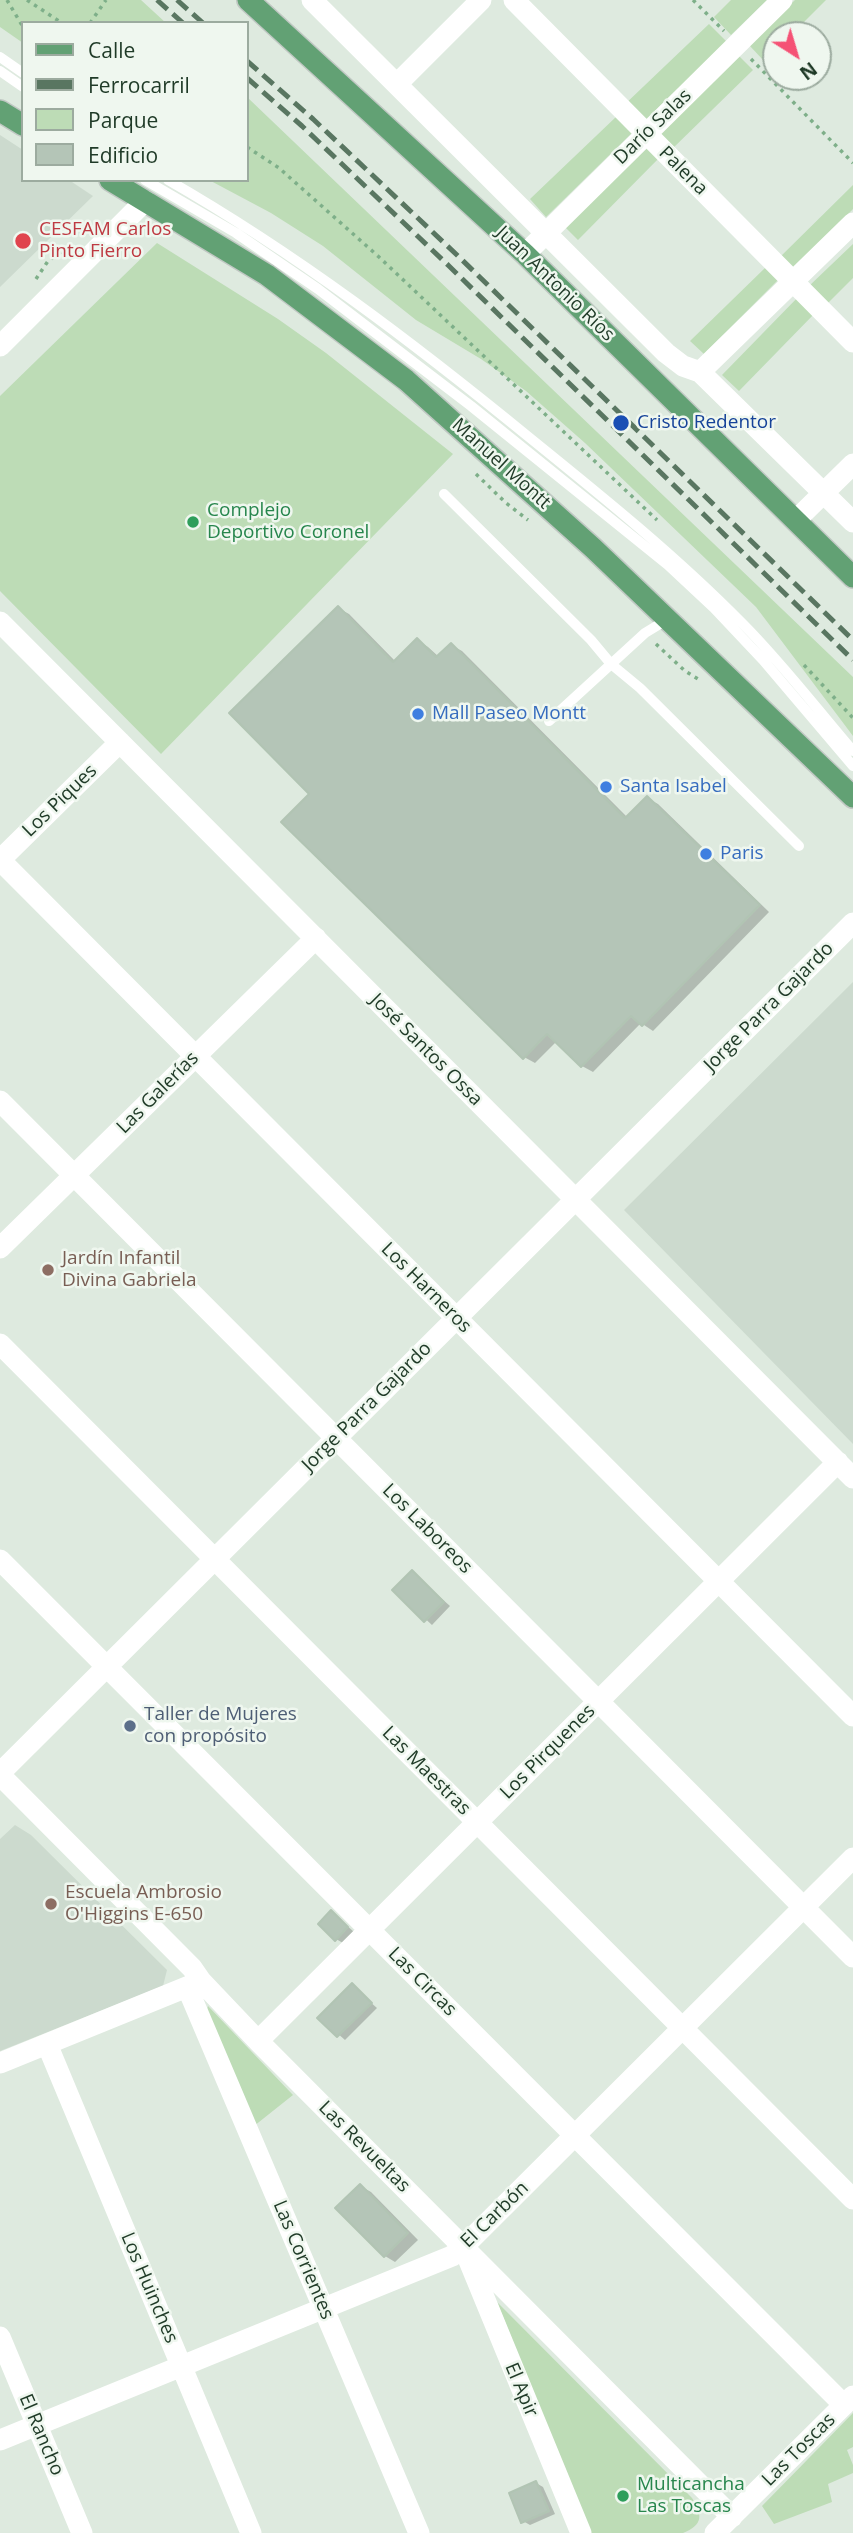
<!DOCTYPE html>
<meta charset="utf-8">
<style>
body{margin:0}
#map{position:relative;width:853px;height:2533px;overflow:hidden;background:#deeadf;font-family:"Open Sans",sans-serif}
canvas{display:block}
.legend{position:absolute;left:21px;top:21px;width:228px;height:161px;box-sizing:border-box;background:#eff7ef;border:2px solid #9cab9f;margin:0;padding:9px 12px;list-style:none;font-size:21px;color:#1f3a27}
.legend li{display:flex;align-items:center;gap:14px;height:35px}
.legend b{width:35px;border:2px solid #9cab9f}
.north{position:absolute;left:762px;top:21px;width:70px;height:70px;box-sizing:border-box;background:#eff7ef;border:2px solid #9cab9f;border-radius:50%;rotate:143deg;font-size:19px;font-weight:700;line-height:28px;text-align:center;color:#1f3a27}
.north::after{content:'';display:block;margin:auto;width:24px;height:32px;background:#f55275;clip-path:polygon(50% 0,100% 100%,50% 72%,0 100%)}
</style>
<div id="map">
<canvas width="853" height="2533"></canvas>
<ul class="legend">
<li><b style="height:9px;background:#62a174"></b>Calle</li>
<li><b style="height:9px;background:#597661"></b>Ferrocarril</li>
<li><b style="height:19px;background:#bddcb6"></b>Parque</li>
<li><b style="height:19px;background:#b4c5b7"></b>Edificio</li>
</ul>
<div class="north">N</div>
</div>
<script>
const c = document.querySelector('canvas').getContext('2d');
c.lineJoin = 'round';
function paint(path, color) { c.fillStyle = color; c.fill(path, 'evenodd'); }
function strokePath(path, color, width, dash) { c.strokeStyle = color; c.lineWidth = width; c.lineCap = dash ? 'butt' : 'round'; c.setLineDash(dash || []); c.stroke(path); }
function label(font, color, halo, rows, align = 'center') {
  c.font = font + ' "Open Sans",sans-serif'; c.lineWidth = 5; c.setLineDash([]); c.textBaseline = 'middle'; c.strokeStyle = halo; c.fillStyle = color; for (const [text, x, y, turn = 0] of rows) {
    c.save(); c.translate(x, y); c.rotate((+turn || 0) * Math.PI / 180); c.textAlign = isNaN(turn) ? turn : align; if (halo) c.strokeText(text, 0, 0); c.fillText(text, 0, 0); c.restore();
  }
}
paint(new Path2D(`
 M0 135 23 150V180H69L93 196 0 287Z
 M853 982V1444L624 1210Z
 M15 1825 31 1835 167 1970 163 1986 0 2051V1839Z`), '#ccdace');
paint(new Path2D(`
 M0 0H141L166 23H23V43L0 27Z
 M731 0H767L731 35 714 17Z
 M795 0H826L791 35H776V49L764 61 749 45Z
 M709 24 727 42 640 125 622 107Z
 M737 54 753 70 669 152 652 136Z
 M247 97 853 677V736L756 607 585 443 526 391 481 359 416 320 323 246 271 213 209 180H247Z
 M618 115 634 131 546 217 530 199Z
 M649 143 662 155 578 240 565 227Z
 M853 185V209L791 272 778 259Z
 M157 243 278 319 326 353 453 454 161 754 0 591V396Z
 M853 244V278L826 305 808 287Z
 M766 267 778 280 704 354 690 341Z
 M801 294 817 311 739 391 722 375Z
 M208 2006 293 2095 254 2126 205 2016Z
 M497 2302 692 2498C703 2515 703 2525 683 2533H590Z
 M853 2413V2447L847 2450 853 2465V2473L828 2484 832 2502 774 2524 762 2506Z`), '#bddcb6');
paint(new Path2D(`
 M338 608 349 614 396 662 417 640 428 647 439 657 451 645 462 651 628 818 647 798 658 804 769 912 653 1031 641 1023 593 1072 582 1066 557 1041 535 1063 524 1057 312 794Z
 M412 1572 450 1606 432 1625 394 1590Z
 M332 1912 354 1932 343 1943 336 1939Z
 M352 1986 377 2008 345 2040 320 2018Z
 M360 2186 371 2192 418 2240 395 2262 385 2256Z
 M536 2483 543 2487 555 2514 530 2525 523 2521Z`), '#0003');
const building = new Path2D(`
 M338 606 393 662 417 638 436 657 451 643 625 818 647 796 760 905 642 1026 631 1016 581 1067 547 1034 523 1059 281 822 309 794 229 713Z
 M412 1570 444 1602 424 1622 392 1590Z
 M331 1910 348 1927 335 1941 318 1924Z
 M352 1983 372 2003 337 2037 317 2018Z
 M360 2184 408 2233 384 2257 335 2208Z
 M536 2481 549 2511 521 2523 509 2493Z`);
paint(building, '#b4c5b7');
strokePath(building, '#b1c4b3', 2);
const primary = new Path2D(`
 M248 0 525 254 853 577
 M0 111 23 125
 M110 180 267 275 406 380 593 548 853 797`);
strokePath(primary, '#c0c8c3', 24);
strokePath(new Path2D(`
 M7 0 23 27
 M27 0 62 23
 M693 0 724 31
 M90 23 106 0
 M751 59 853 163
 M247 147 279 168 379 257 657 520
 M36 279 48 261 64 250
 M476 474 506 503 528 520
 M656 644 685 671 698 679
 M804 665 853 718`), '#7eaf89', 3.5, [3.5, 5]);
strokePath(new Path2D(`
 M0 57 23 73
 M0 71 23 87
 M145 180 236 233 318 289 471 406 668 565 714 608 763 660 853 766
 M168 180C297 254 415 344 530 438 603 497 676 556 742 623 782 663 816 708 853 751
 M444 494 591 640 611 664 640 688 799 846
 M549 721 645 633 668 619`), '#fff', 10);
strokePath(new Path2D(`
 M312 0 666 353 683 366 700 372 853 522
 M514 0 853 342
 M398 83 481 0
 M525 254 782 0
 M700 372 853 223
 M796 520 853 464
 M0 622 853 1478
 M120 742 0 860 853 1716
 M0 1101 853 1957
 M0 1248 316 938
 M0 1344 853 2199
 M0 1560 844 2405
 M0 1773 853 923
 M0 1775 192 1968 201 1981 258 2041 732 2517
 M187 1987 419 2533
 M258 2041 838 1462
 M47 2044 251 2533
 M0 2063 199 1982
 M467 2256 581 2533
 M0 2337 82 2533
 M0 2440 452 2256 463 2247 853 1858
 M715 2533 853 2396`), '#fff', 21);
strokePath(new Path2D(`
 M0 346 145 201`), '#fff', 21);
strokePath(primary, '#62a174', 21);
strokePath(new Path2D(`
 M157 0 183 23
 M177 0 203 23
 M247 61 313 119 458 256 853 640
 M247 78 302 126 449 266 853 660`), '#597661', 5, [14, 7]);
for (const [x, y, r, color] of [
 [23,241,9,"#e0444e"],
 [621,423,9,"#1a4fb4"],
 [193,522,7,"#2e9e5b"],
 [418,714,7,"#3f7fe0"],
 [606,787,7,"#3f7fe0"],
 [706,854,7,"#3f7fe0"],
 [48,1270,7,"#8d6e63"],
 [130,1726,7,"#5c6f8a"],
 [51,1904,7,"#8d6e63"],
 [623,2496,7,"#2e9e5b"]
]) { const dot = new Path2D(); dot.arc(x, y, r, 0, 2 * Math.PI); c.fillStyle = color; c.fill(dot); strokePath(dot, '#eff7ef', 2.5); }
label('19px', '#1f3a27', '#eff7ef', [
 ["Darío Salas",653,127,-44],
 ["Palena",683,171,45],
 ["Juan Antonio Ríos",555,284,44],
 ["Manuel Montt",501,464,42],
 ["Los Piques",60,801,-44],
 ["Jorge Parra Gajardo",769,1007,-45],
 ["José Santos Ossa",426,1050,45],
 ["Las Galerías",158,1093,-45],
 ["Los Harneros",426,1288,45],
 ["Jorge Parra Gajardo",367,1407,-45],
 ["Los Laboreos",427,1529,45],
 ["Los Pirquenes",548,1752,-45],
 ["Las Maestras",426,1771,45],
 ["Las Circas",422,1982,45],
 ["Las Revueltas",364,2147,45],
 ["El Carbón",495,2215,-44],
 ["Las Corrientes",303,2260,67],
 ["Los Huinches",149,2288,67],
 ["El Apir",521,2390,67],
 ["El Rancho",41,2435,67],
 ["Las Toscas",799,2450,-45]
]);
label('19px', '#be3a42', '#eff7ef', [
 ["CESFAM Carlos",39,230],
 ["Pinto Fierro",39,252]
], 'left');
label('19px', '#164399', '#eff7ef', [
 ["Cristo Redentor",637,423]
], 'left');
label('19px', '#27864d', '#eff7ef', [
 ["Complejo",207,511],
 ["Deportivo Coronel",207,533],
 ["Multicancha",637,2485],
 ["Las Toscas",637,2507]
], 'left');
label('19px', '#366cbe', '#eff7ef', [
 ["Mall Paseo Montt",432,714],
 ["Santa Isabel",620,787],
 ["Paris",720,854]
], 'left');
label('19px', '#785e54', '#eff7ef', [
 ["Jardín Infantil",62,1259],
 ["Divina Gabriela",62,1281],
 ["Escuela Ambrosio",65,1893],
 ["O'Higgins E-650",65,1915]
], 'left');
label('19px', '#4e5e75', '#eff7ef', [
 ["Taller de Mujeres",144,1715],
 ["con propósito",144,1737]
], 'left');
</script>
